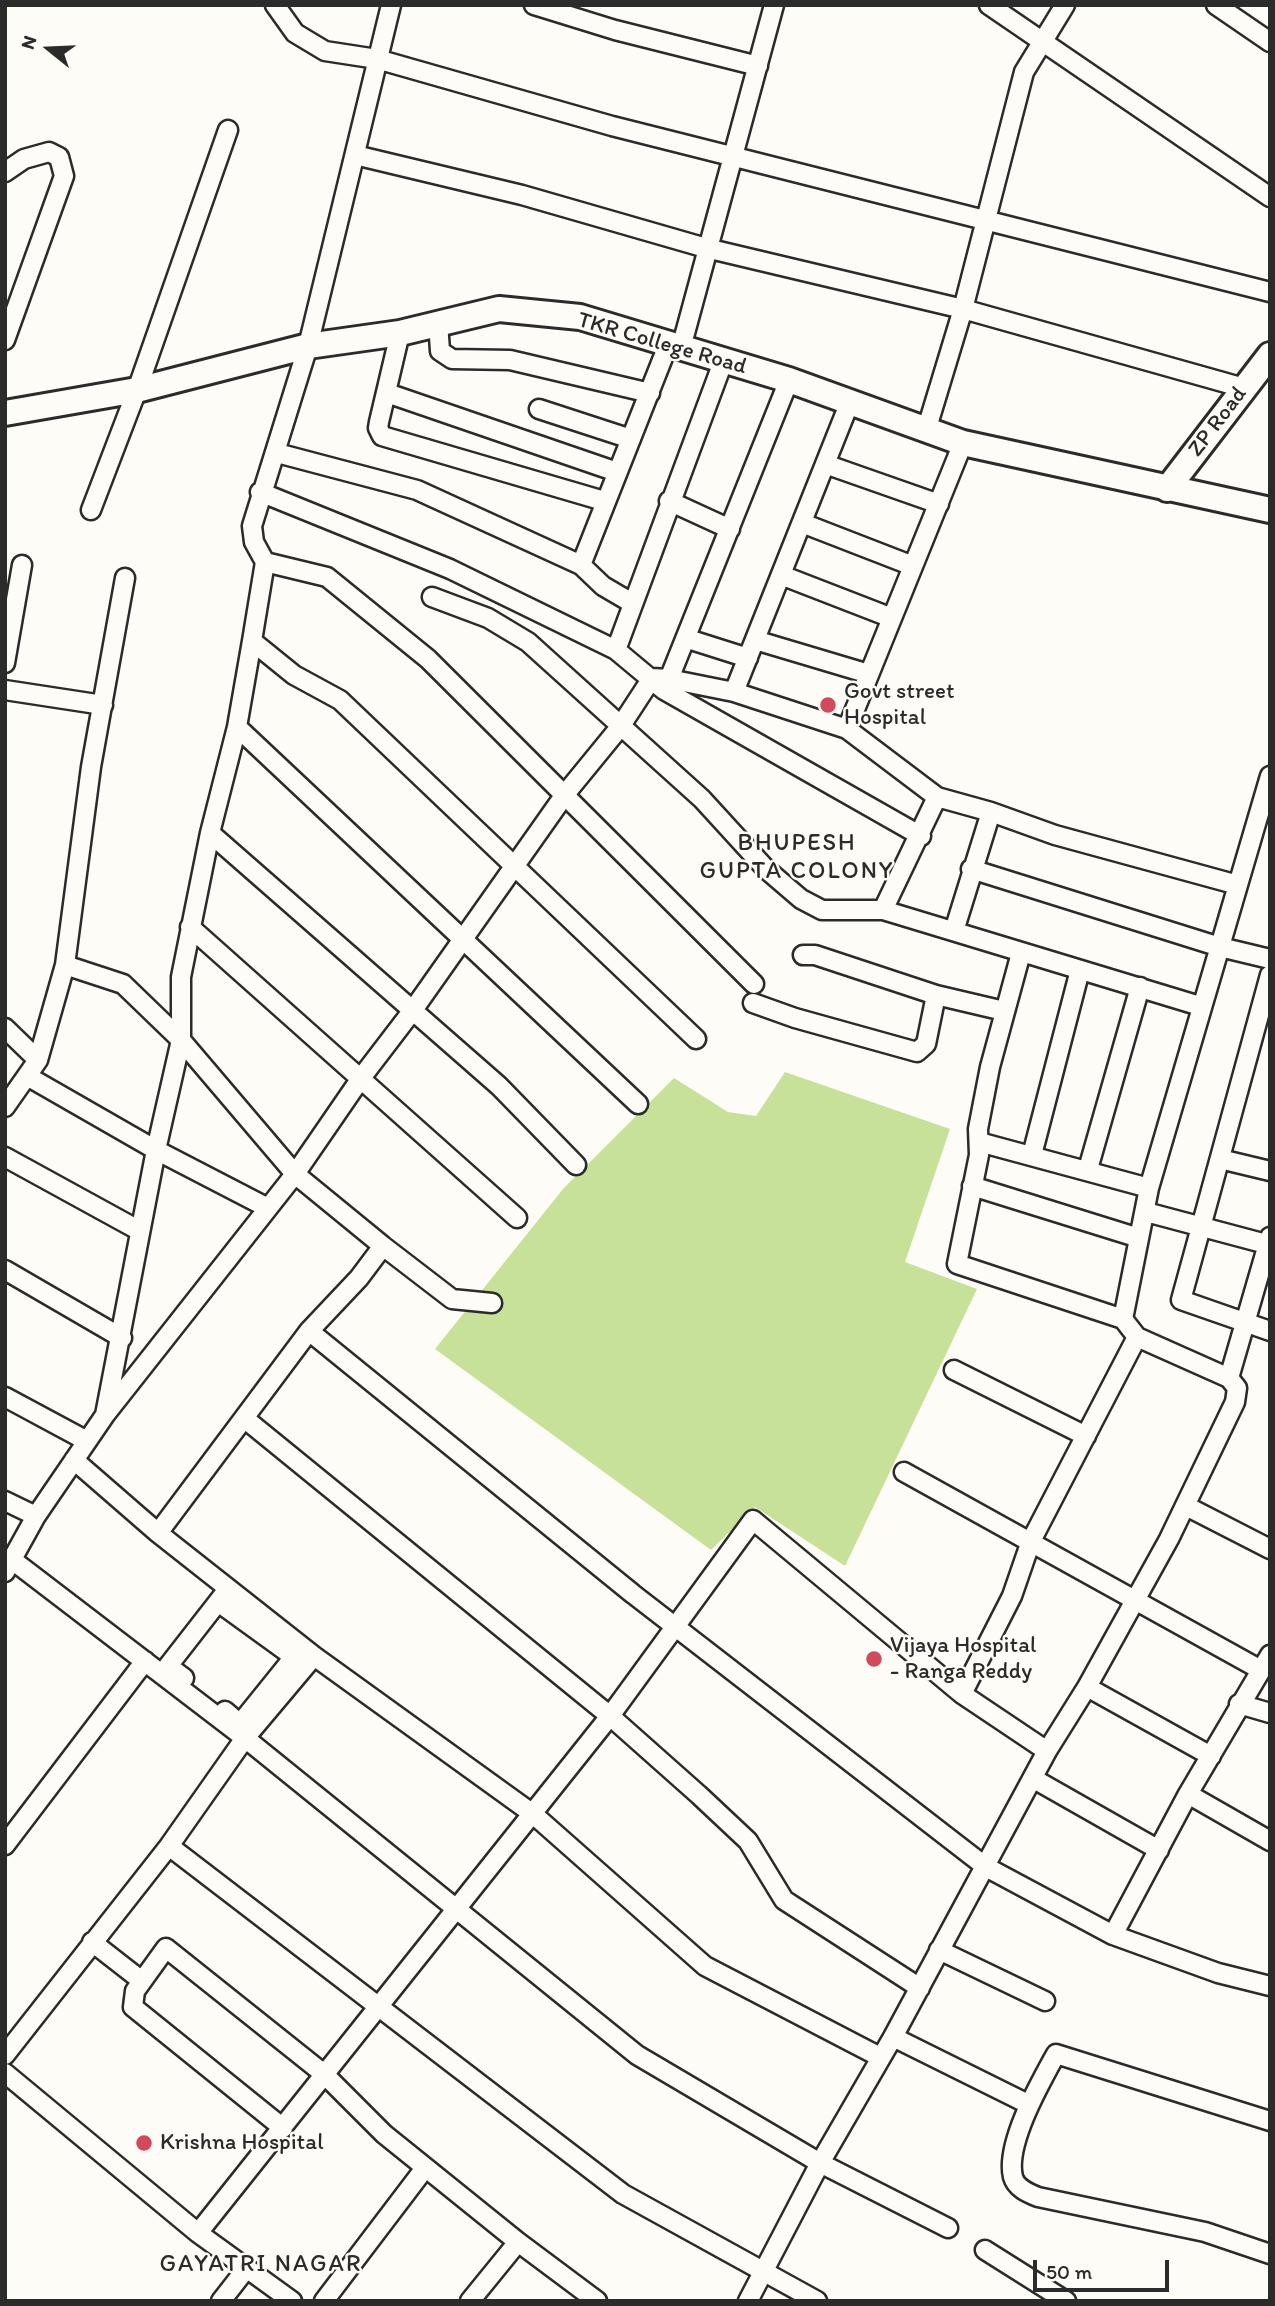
<!DOCTYPE html>
<style>
body{margin:0}
#map{position:relative;width:1275px;height:2306px;overflow:hidden;background:#fdfcf7;font-family:Itim,sans-serif}
canvas{display:block}
.frame{position:absolute;inset:0;border:7px solid #2b2b2b;pointer-events:none}
.north{position:absolute;left:14px;top:14px;width:70px;height:70px;-webkit-text-stroke:5px #fdfcf7;paint-order:stroke;rotate:288deg;font-size:19px;font-weight:700;line-height:28px;text-align:center;color:#2b2b2b}
.north::after{content:'';display:block;margin:auto;width:24px;height:32px;background:#2b2b2b;clip-path:polygon(50% 0,100% 100%,50% 72%,0 100%)}
.scale{position:absolute;left:1033px;top:2260px;width:136px;height:32px;box-sizing:border-box;border:4px solid #2b2b2b;border-top:0;padding-left:9px;font-size:21px;line-height:24px;white-space:nowrap;color:#2b2b2b;-webkit-text-stroke:5px #fdfcf7;paint-order:stroke}
</style>
<div id="map">
<canvas width="1275" height="2306"></canvas>
<div class="frame"></div>
<div class="north">N</div>
<div class="scale">50 m</div>
</div>
<script>
const c = document.querySelector('canvas').getContext('2d');
c.lineJoin = 'round';
function paint(path, color) { c.fillStyle = color; c.fill(path, 'evenodd'); }
function strokePath(path, color, width, dash) { c.strokeStyle = color; c.lineWidth = width; c.lineCap = dash ? 'butt' : 'round'; c.setLineDash(dash || []); c.stroke(path); }
function label(font, color, halo, rows, align = 'center') {
  c.font = font + ' Itim,sans-serif'; c.lineWidth = 5; c.setLineDash([]); c.textBaseline = 'middle'; c.strokeStyle = halo; c.fillStyle = color; for (const [text, x, y, turn = 0] of rows) {
    c.save(); c.translate(x, y); c.rotate((+turn || 0) * Math.PI / 180); c.textAlign = isNaN(turn) ? turn : align; if (halo) c.strokeText(text, 0, 0); c.fillText(text, 0, 0); c.restore();
  }
}
paint(new Path2D(`
 M785 1072 950 1129 905 1262 977 1289 845 1566 755 1507 711 1550 435 1349 563 1189 674 1078 728 1112 756 1116Z`), '#c8e198');
const street = new Path2D(`
 M275 5 295 33 325 51 377 59 612 126 1270 292
 M534 5 615 30 758 66
 M989 5 1270 197
 M1216 5 1270 42
 M355 155 522 195 706 248 963 309 1244 388
 M5 172 24 159 49 152 59 157 64 176 5 340
 M438 322 440 351 452 359 510 360 650 393
 M400 333 379 422 378 428 382 436 604 501
 M681 348 774 5
 M387 393 617 472
 M539 409 631 439
 M926 431 963 309 1024 72 1065 5
 M277 453 417 490 581 565 603 586 632 603
 M825 464 939 504
 M260 492 450 569 616 650 664 690 921 836
 M669 501 730 529
 M91 510 137 390 228 130
 M802 523 913 566
 M265 562 327 577 428 659 754 984
 M581 565 668 345
 M781 575 892 618
 M432 597 488 618 528 642 702 799 766 869 801 899 822 910H883L1200 1006
 M688 639 748 658
 M755 640 869 674
 M252 641 294 675 340 700 696 1039
 M616 650 723 362
 M5 663 22 565
 M669 679 734 692 847 729 937 797 991 812 1055 835 1238 885
 M5 690 103 705
 M734 692 849 404
 M237 727 638 1104
 M847 729 963 443
 M210 833 499 1086 576 1165
 M971 869 1220 947 1270 959
 M883 910 937 797
 M190 927 517 1218
 M954 931 991 812
 M1021 953 990 1067 978 1129 979 1155 957 1264 1123 1319
 M803 955H815L936 995 1004 1011
 M65 965 123 984 181 1040 295 1174 383 1246 452 1299 492 1303
 M1270 975 1181 1300 1270 1331
 M753 1003 795 1018 917 1052 926 1044 936 995
 M5 1028 38 1060
 M27 1076 156 1150 268 1208
 M5 1107 38 1060 65 965 91 767 125 578
 M979 1142 1149 1188
 M1032 1155 1080 970
 M5 1157 140 1231
 M1220 1159 1270 1171
 M1088 1169 1140 987
 M972 1186 1139 1238
 M1146 1212 1270 1245
 M5 1270 122 1338
 M309 1331 359 1278 383 1246
 M954 1370 1086 1436
 M1229 1378 1270 1237
 M5 1397 87 1441
 M105 1415 156 1150 181 1040V977L210 833 237 727 252 641 265 562 254 542 252 526 308 346 391 5
 M244 1418 610 1716 699 1795 748 1841 784 1900 920 1988
 M74 1460 158 1533 314 1656 533 1814 705 1966 880 2057
 M904 1472 1261 1670
 M5 1501 36 1516
 M1186 1506 1270 1549
 M158 1533 309 1331 633 1594 986 1867 1113 1935 1218 1973 1270 1986
 M11 1559 245 1738 637 2055 820 2163 948 2228
 M5 1572 36 1516 105 1415 295 1174 361 1078 413 1010 566 793 620 727 652 678 669 679 789 380
 M218 1602 294 1657 240 1724 225 1711
 M184 1678 168 1666 228 1589
 M1087 1687 1211 1756
 M962 1694 1012 1596 1031 1541 1137 1337
 M1239 1704 1270 1713
 M1034 1779 1159 1850
 M1188 1794 1270 1841
 M5 1845 145 1661
 M169 1846 623 2194 817 2301
 M1113 1935 1188 1794 1270 1655
 M92 1942 142 1981
 M939 1950 1045 2001
 M893 2037 1028 2104
 M5 2055 169 1846 245 1738 314 1656
 M5 2073 198 2233 292 2301
 M1270 2121 1056 2054C1040 2083 1005 2144 1013 2177 1016 2188 1028 2193 1038 2197L1205 2232 1270 2254
 M283 2128 133 2007 135 1991 166 1948 324 2074 384 2134 518 2242 597 2301
 M198 2233 610 1716 753 1520 962 1694 1047 1751
 M985 2250 1066 2301
 M221 2301 246 2269
 M324 2301 425 2168
 M470 2301 518 2242
 M748 2301 820 2163 893 2037 1047 1751 1087 1687 1169 1539 1235 1402 1237 1388 1229 1378 1137 1337 1123 1319 1149 1188 1270 776`);
const secondary = new Path2D(`
 M5 413 137 390 308 346 400 333 499 309 580 317 789 380 963 443 1270 510
 M1167 489 1270 355`);
strokePath(street, '#2b2b2b', 23);
strokePath(secondary, '#2b2b2b', 30);
strokePath(street, '#fdfcf7', 18);
strokePath(secondary, '#fdfcf7', 24);
for (const [x, y, r, color] of [
 [828,705,9,"#d1495b"],
 [874,1659,9,"#d1495b"],
 [144,2143,9,"#d1495b"]
]) { const dot = new Path2D(); dot.arc(x, y, r, 0, 2 * Math.PI); c.fillStyle = color; c.fill(dot); strokePath(dot, '#fdfcf7', 2.5); }
label('23px', '#2b2b2b', '#fdfcf7', [
 ["TKR College Road",662,344,16],
 ["ZP Road",1218,422,-53]
]);
label('23px', '#2b2b2b', '#fdfcf7', [
 ["Govt street",844,692],
 ["Hospital",844,718],
 ["Vijaya Hospital",890,1646],
 ["- Ranga Reddy",890,1672],
 ["Krishna Hospital",160,2143]
], 'left');
c.letterSpacing = '2px';
label('24px', '#2b2b2b', '#fdfcf7', [
 ["BHUPESH",797,844],
 ["GUPTA COLONY",797,872],
 ["GAYATRI NAGAR",261,2265]
]);
c.letterSpacing = '0px';
</script>
